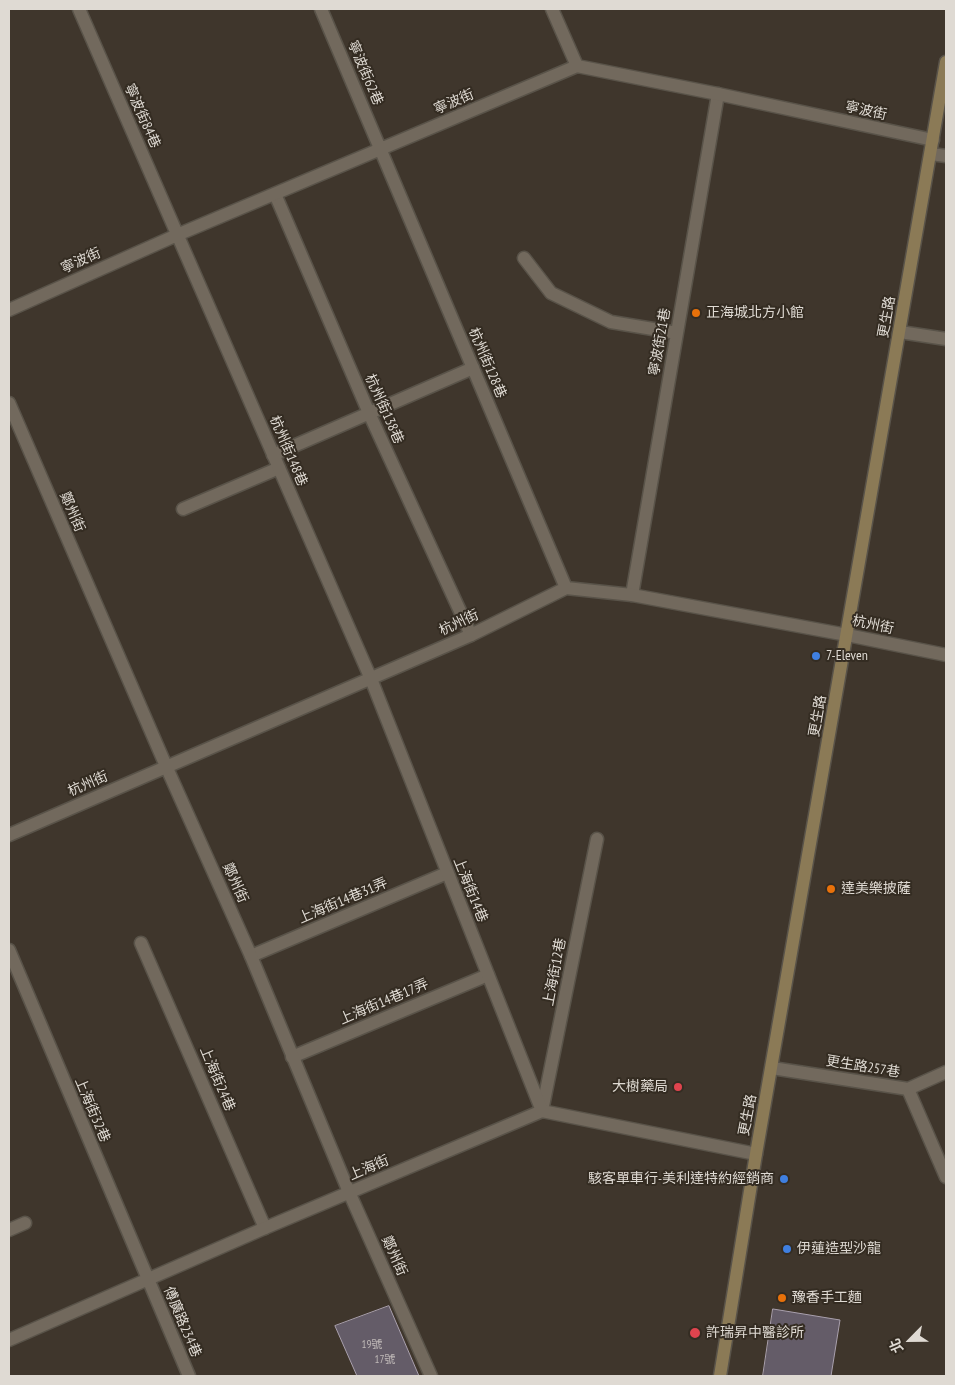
<!DOCTYPE html>
<meta charset="utf-8">
<style>
body{margin:0}
#map{position:relative;width:955px;height:1385px;overflow:hidden;background:#3f362c;font-family:"PT Sans Narrow","Noto Sans TC",sans-serif}
canvas{display:block}
.frame{position:absolute;inset:0;border:10px solid #dfdad3;pointer-events:none}
.north{position:absolute;left:885px;top:1315px;width:50px;height:50px;-webkit-text-stroke:4px #342c22;paint-order:stroke;rotate:247deg;font-size:14px;font-weight:700;line-height:20px;text-align:center;color:#dfdad3}
.north::after{content:'';display:block;margin:auto;width:18px;height:22px;background:#dfdad3;clip-path:polygon(50% 0,100% 100%,50% 72%,0 100%)}
</style>
<div id="map">
<canvas width="955" height="1385"></canvas>
<div class="frame"></div>
<div class="north">北</div>
</div>
<script>
const c = document.querySelector('canvas').getContext('2d');
c.lineJoin = 'round';
function paint(path, color) { c.fillStyle = color; c.fill(path, 'evenodd'); }
function strokePath(path, color, width, dash) { c.strokeStyle = color; c.lineWidth = width; c.lineCap = dash ? 'butt' : 'round'; c.setLineDash(dash || []); c.stroke(path); }
function label(font, color, halo, rows, align = 'center') {
  c.font = font + ' "PT Sans Narrow","Noto Sans TC",sans-serif'; c.lineWidth = 4; c.setLineDash([]); c.textBaseline = 'middle'; c.strokeStyle = halo; c.fillStyle = color; for (const [text, x, y, turn = 0] of rows) {
    c.save(); c.translate(x, y); c.rotate((+turn || 0) * Math.PI / 180); c.textAlign = isNaN(turn) ? turn : align; if (halo) c.strokeText(text, 0, 0); c.fillText(text, 0, 0); c.restore();
  }
}
const building = new Path2D(`
 M389 1306 419 1376H357L335 1326Z
 M773 1309 840 1320 831 1376H763Z`);
paint(building, '#645c68');
strokePath(building, '#a9a0ad', 1);
const lane = new Path2D(`
 M931 154 946 156
 M275 194 369 413 471 635
 M524 258 551 293 611 322 677 333
 M900 332 946 339
 M273 455 473 368
 M183 509 279 468
 M632 595 718 94
 M141 943 265 1228
 M251 956 447 873
 M292 1057 488 975
 M542 1111 597 839
 M9 1230 25 1223`);
const street = new Path2D(`
 M79 9 371 679 542 1111
 M321 9 566 588
 M552 9 577 66
 M9 310 177 235 577 66 718 94 933 140
 M9 403 166 766 251 956 349 1192 431 1376
 M9 835 471 635 566 588 632 595 847 635 946 655
 M9 950 189 1376
 M772 1068 908 1089 946 1072
 M908 1089 946 1177
 M9 1340 265 1228 542 1111 756 1154`);
const secondary = new Path2D(`
 M720 1376 756 1154 946 62`);
strokePath(lane, '#595349', 15);
strokePath(street, '#595349', 15);
strokePath(secondary, '#595349', 15);
strokePath(lane, '#72695d', 12);
strokePath(street, '#72695d', 12);
strokePath(secondary, '#8b7a56', 12);
for (const [x, y, r, color] of [
 [696,313,5,"#e8710a"],
 [816,656,5,"#3f7fe0"],
 [831,889,5,"#e8710a"],
 [678,1087,5,"#e0444e"],
 [784,1179,5,"#3f7fe0"],
 [787,1249,5,"#3f7fe0"],
 [782,1298,5,"#e8710a"],
 [695,1333,6,"#e0444e"]
]) { const dot = new Path2D(); dot.arc(x, y, r, 0, 2 * Math.PI); c.fillStyle = color; c.fill(dot); strokePath(dot, '#342c22', 2); }
label('11px', '#c0bab8', null, [
 ["19號",372,1345],
 ["17號",385,1360]
]);
label('14px', '#dfdad3', '#342c22', [
 ["寧波街62巷",365,73,67],
 ["寧波街",454,102,-23],
 ["寧波街",866,111,12],
 ["寧波街84巷",142,116,66],
 ["寧波街",81,261,-24],
 ["更生路",887,317,-80],
 ["寧波街21巷",660,342,-80],
 ["杭州街128巷",487,363,67],
 ["杭州街138巷",384,409,66],
 ["杭州街148巷",288,451,67],
 ["鄭州街",72,512,67],
 ["杭州街",459,623,-25],
 ["杭州街",873,625,12],
 ["更生路",818,716,-80],
 ["杭州街",88,784,-23],
 ["鄭州街",235,883,66],
 ["上海街14巷",470,890,68],
 ["上海街14巷31弄",343,901,-23],
 ["上海街12巷",555,972,-79],
 ["上海街14巷17弄",384,1002,-23],
 ["更生路257巷",863,1067,9],
 ["上海街24巷",217,1079,67],
 ["上海街32巷",92,1110,67],
 ["更生路",748,1115,-79],
 ["上海街",369,1168,-23],
 ["鄭州街",394,1256,66],
 ["傅廣路234巷",182,1322,67]
]);
label('14px', '#dfdad3', '#342c22', [
 ["正海城北方小館",706,313],
 ["7-Eleven",826,656],
 ["達美樂披薩",841,889],
 ["大樹藥局",668,1087,"right"],
 ["駭客單車行-美利達特約經銷商",774,1179,"right"],
 ["伊蓮造型沙龍",797,1249],
 ["豫香手工麵",792,1298],
 ["許瑞昇中醫診所",706,1333]
], 'left');
</script>
